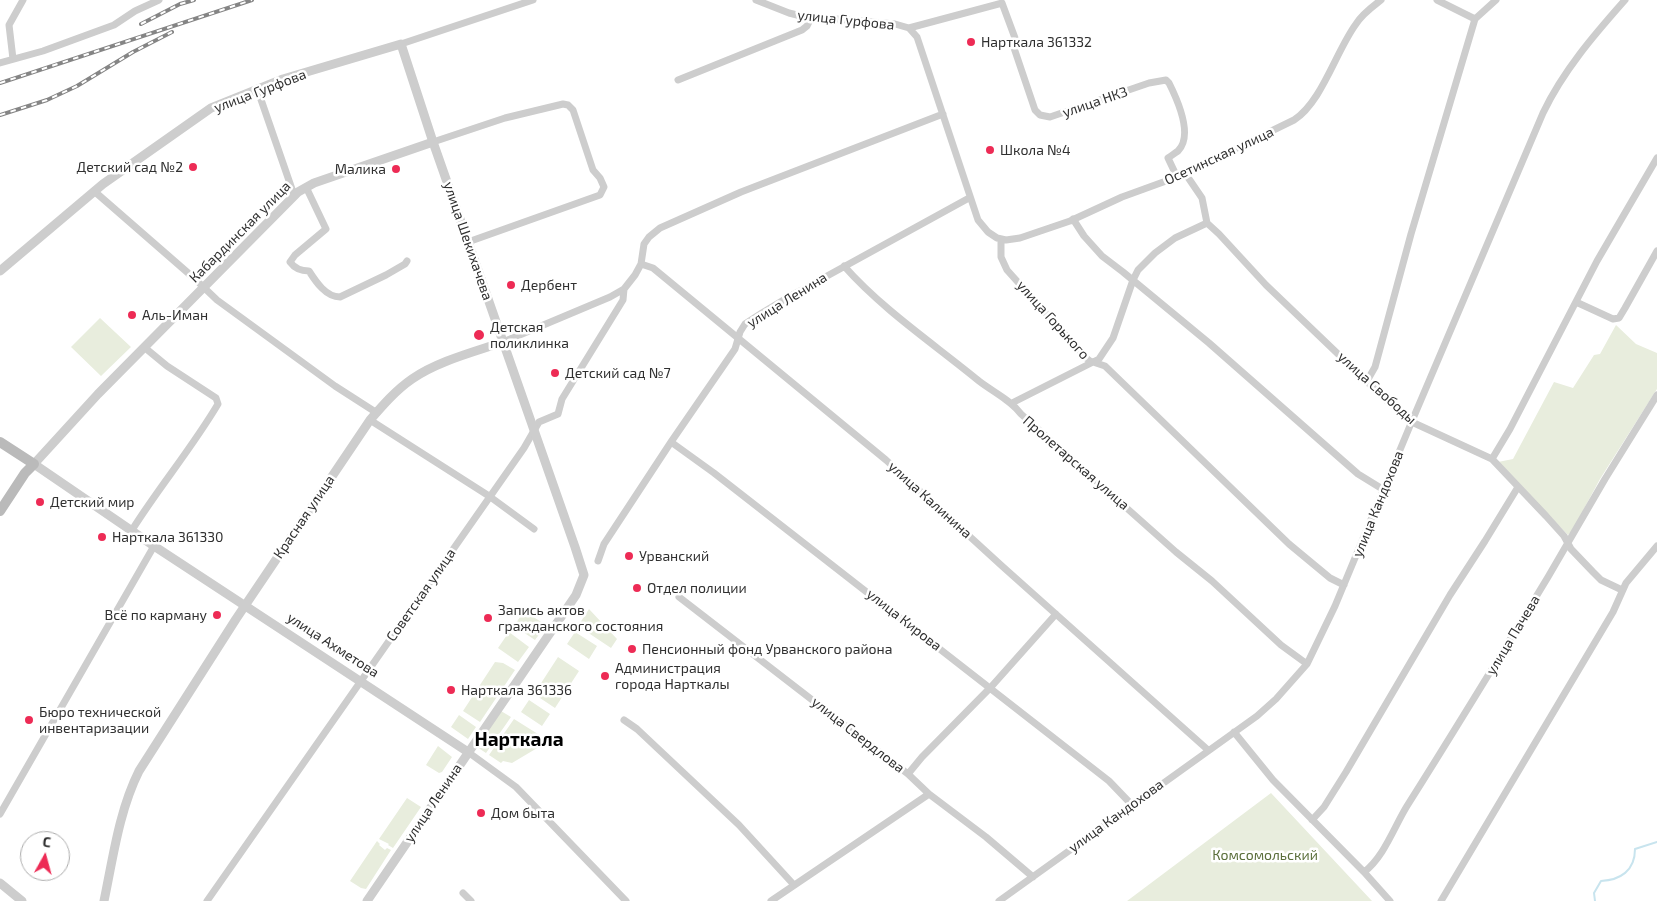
<!DOCTYPE html>
<meta charset="utf-8">
<style>
body{margin:0}
#map{position:relative;width:1657px;height:901px;overflow:hidden;background:#fff;font-family:"Exo 2",sans-serif}
canvas{display:block}
.north{position:absolute;left:20px;top:831px;width:50px;height:50px;box-sizing:border-box;background:#fff;border:1px solid #acacac;border-radius:50%;rotate:7deg;font-size:14px;font-weight:700;line-height:20px;text-align:center;color:#303030}
.north::after{content:'';display:block;margin:auto;width:18px;height:22px;background:#ed2b55;clip-path:polygon(50% 0,100% 100%,50% 72%,0 100%)}
</style>
<div id="map">
<canvas width="1657" height="901"></canvas>
<div class="north">С</div>
</div>
<script>
const c = document.querySelector('canvas').getContext('2d');
c.lineJoin = 'round';
function paint(path, color) { c.fillStyle = color; c.fill(path, 'evenodd'); }
function strokePath(path, color, width, dash) { c.strokeStyle = color; c.lineWidth = width; c.lineCap = dash ? 'butt' : 'round'; c.setLineDash(dash || []); c.stroke(path); }
function label(font, color, halo, rows, align = 'center') {
  c.font = font + ' "Exo 2",sans-serif'; c.lineWidth = 5; c.setLineDash([]); c.textBaseline = 'middle'; c.strokeStyle = halo; c.fillStyle = color; for (const [text, x, y, turn = 0] of rows) {
    c.save(); c.translate(x, y); c.rotate((+turn || 0) * Math.PI / 180); c.textAlign = isNaN(turn) ? turn : align; if (halo) c.strokeText(text, 0, 0); c.fillText(text, 0, 0); c.restore();
  }
}
paint(new Path2D(`
 M100 318 131 347 101 376 71 347Z
 M1616 325 1636 344 1657 353V389L1600 479 1572 531 1568 535 1498 462 1513 459 1554 382 1573 388 1594 355 1600 354Z
 M589 609 617 639 611 648 578 626Z
 M524 611 546 625 535 640 514 626Z
 M509 632 529 647 518 662 498 648Z
 M575 632 597 646 589 659 567 644Z
 M558 657 579 671 555 708 534 694Z
 M495 662 503 663 515 670 480 722 463 711Z
 M529 700 550 714 542 726 521 712Z
 M501 711 511 717 486 753 477 747Z
 M459 715 476 727 468 739 451 727Z
 M514 719 549 741 512 763 503 761 501 763 489 755Z
 M438 746 452 757 442 772 439 773 426 765Z
 M1271 793 1372 901H1127Z
 M407 798 421 807 393 848 388 845 389 844 379 839Z
 M377 841 380 844 379 845 385 850 387 848 391 850 366 889 361 888 350 881Z`), '#e8eddd');
strokePath(new Path2D(`
 M1595 901 1594 893 1601 881C1620 880 1635 871 1635 849L1657 842`), '#c8e4ee', 2);
strokePath(new Path2D(`
 M756 0 789 13 801 16 895 24 909 28 917 37 978 220 988 232 997 238 1006 240 1020 238 1070 221 1122 197 1177 177 1294 120C1322 102 1336 51 1356 24 1362 14 1372 7 1381 0
 M1437 0 1475 19
 M909 28 1002 3 1015 38V42L1013 45 1035 110 1040 115 1050 117 1149 83 1166 80 1169 83C1177 99 1194 135 1178 151 1175 153 1171 156 1168 158L1177 177
 M401 44 533 0
 M13 59 9 25 23 0
 M0 63 43 51 114 25 135 11 159 0
 M678 80 802 30 807 26 811 18
 M257 88 294 195
 M433 142 505 118 563 104 568 105 573 110 593 170 600 178 604 187 600 195 468 242
 M1185 173 1202 198 1207 223 1219 234 1266 285 1385 399 1414 423 1492 459 1546 516 1564 536 1571 549 1593 572 1601 580 1622 590
 M306 187 326 229 295 255 290 262C295 269 301 271 309 271 316 282 326 297 340 297L386 275 405 264 407 261
 M94 191 195 279 217 300 335 386 377 413
 M1073 219 1084 236 1102 256 1123 272 1209 343 1358 474 1384 490
 M1001 240V257L1007 270 1086 358 1090 361 1105 366 1289 544 1330 578 1344 585
 M641 264 653 268 886 460 1002 566 1208 750
 M844 266C883 310 934 344 979 381 993 392 1011 400 1021 414L1176 552 1212 581 1281 645 1307 664
 M1576 302 1613 319 1619 318 1625 308 1657 251
 M503 342 610 297 624 289 635 275 641 264 644 244 649 237 660 228 741 192 943 114
 M1367 381 1375 367 1378 356 1411 234 1475 19 1496 0
 M1012 403 1099 359 1113 338 1133 280 1138 270 1155 253 1175 238 1207 223
 M370 420 489 496 534 529
 M671 442 714 473 1109 781 1132 805
 M1492 459 1510 429 1597 261 1657 158
 M132 530C159 487 192 448 218 404L216 398 167 366 144 347
 M598 561 604 544 671 442 735 349 740 332 745 324 762 313 787 298 969 198
 M679 597 908 774 929 794 986 837 1033 877
 M624 720 637 729 739 825 794 885
 M1234 732 1273 780 1364 872 1390 901
 M468 752 516 787 626 901
 M908 774 922 757 991 687 1056 614
 M0 814 154 546
 M1312 820 1324 807 1346 772 1450 595 1485 541 1518 487
 M1364 872C1384 857 1394 827 1407 806 1455 730 1502 653 1548 577L1605 479 1657 395
 M463 893 471 901
 M207 901 524 448 539 422 558 414 562 399 623 300 624 289
 M771 901 929 794
 M999 901 1257 716 1276 699 1307 664 1335 606 1412 421 1543 113C1563 71 1594 35 1625 0
 M1441 901 1613 612 1626 583 1657 546`), '#cdcdcd', 7);
strokePath(new Path2D(`
 M433 142 314 183 298 192 98 394 34 464 154 546 468 752
 M0 271 103 184 211 108 283 79 401 44 433 142 575 547 584 575 576 595 367 901
 M0 883 22 901
 M104 901C113 858 119 811 139 771L236 619 370 420C383 405 396 390 412 379 438 361 474 352 503 342`), '#cdcdcd', 9);
strokePath(new Path2D(`
 M0 442 34 464 25 473 0 511`), '#bababa', 10);
const rail = new Path2D(`
 M141 24 180 4 194 0
 M0 83 252 0
 M0 115 47 100 77 86 133 52 172 32`);
strokePath(rail, '#858585', 4);
strokePath(rail, '#fff', 2, [5.5]);
for (const [x, y, r, color] of [
 [971,42,5,"#ed2b55"],
 [990,150,5,"#ed2b55"],
 [193,167,5,"#ed2b55"],
 [396,169,5,"#ed2b55"],
 [511,285,5,"#ed2b55"],
 [132,315,5,"#ed2b55"],
 [479,335,6,"#ed2b55"],
 [555,373,5,"#ed2b55"],
 [40,502,5,"#ed2b55"],
 [102,537,5,"#ed2b55"],
 [629,556,5,"#ed2b55"],
 [637,588,5,"#ed2b55"],
 [217,615,5,"#ed2b55"],
 [488,618,5,"#ed2b55"],
 [632,649,5,"#ed2b55"],
 [605,676,5,"#ed2b55"],
 [451,690,5,"#ed2b55"],
 [29,720,5,"#ed2b55"],
 [481,813,5,"#ed2b55"]
]) { const dot = new Path2D(); dot.arc(x, y, r, 0, 2 * Math.PI); c.fillStyle = color; c.fill(dot); strokePath(dot, '#fff', 2); }
label('14px', '#303030', '#fff', [
 ["улица Гурфова",846,20,6],
 ["улица Гурфова",260,91,-21],
 ["улица НКЗ",1095,102,-19],
 ["Осетинская улица",1219,156,-25],
 ["Кабардинская улица",240,232,-45],
 ["улица Шекихачева",468,241,71],
 ["улица Ленина",787,300,-32],
 ["улица Горького",1053,320,48],
 ["улица Свободы",1377,388,42],
 ["Пролетарская улица",1076,463,41],
 ["улица Калинина",930,500,42],
 ["улица Кандохова",1378,504,-68],
 ["Красная улица",304,517,-56],
 ["Советская улица",421,595,-55],
 ["улица Кирова",904,620,38],
 ["улица Пачева",1513,635,-59],
 ["улица Ахметова",333,645,33],
 ["улица Свердлова",858,735,38],
 ["улица Ленина",433,803,-56],
 ["улица Кандохова",1116,816,-36]
]);
label('14px', '#303030', '#fff', [
 ["Нарткала 361332",981,42],
 ["Школа №4",1000,150],
 ["Детский сад №2",183,167,"right"],
 ["Малика",386,169,"right"],
 ["Дербент",521,285],
 ["Аль-Иман",142,315],
 ["Детская",490,327],
 ["поликлинка",490,343],
 ["Детский сад №7",565,373],
 ["Детский мир",50,502],
 ["Нарткала 361330",112,537],
 ["Урванский",639,556],
 ["Отдел полиции",647,588],
 ["Запись актов",498,610],
 ["гражданского состояния",498,626],
 ["Всё по карману",207,615,"right"],
 ["Пенсионный фонд Урванского района",642,649],
 ["Администрация",615,668],
 ["города Нарткалы",615,684],
 ["Нарткала 361336",461,690],
 ["Бюро технической",39,712],
 ["инвентаризации",39,728],
 ["Дом быта",491,813]
], 'left');
label('14px', '#5a6e3a', '#fff', [
 ["Комсомольский",1265,855]
]);
label('bold 19px', '#000', '#fff', [
 ["Нарткала",519,740]
]);
</script>
